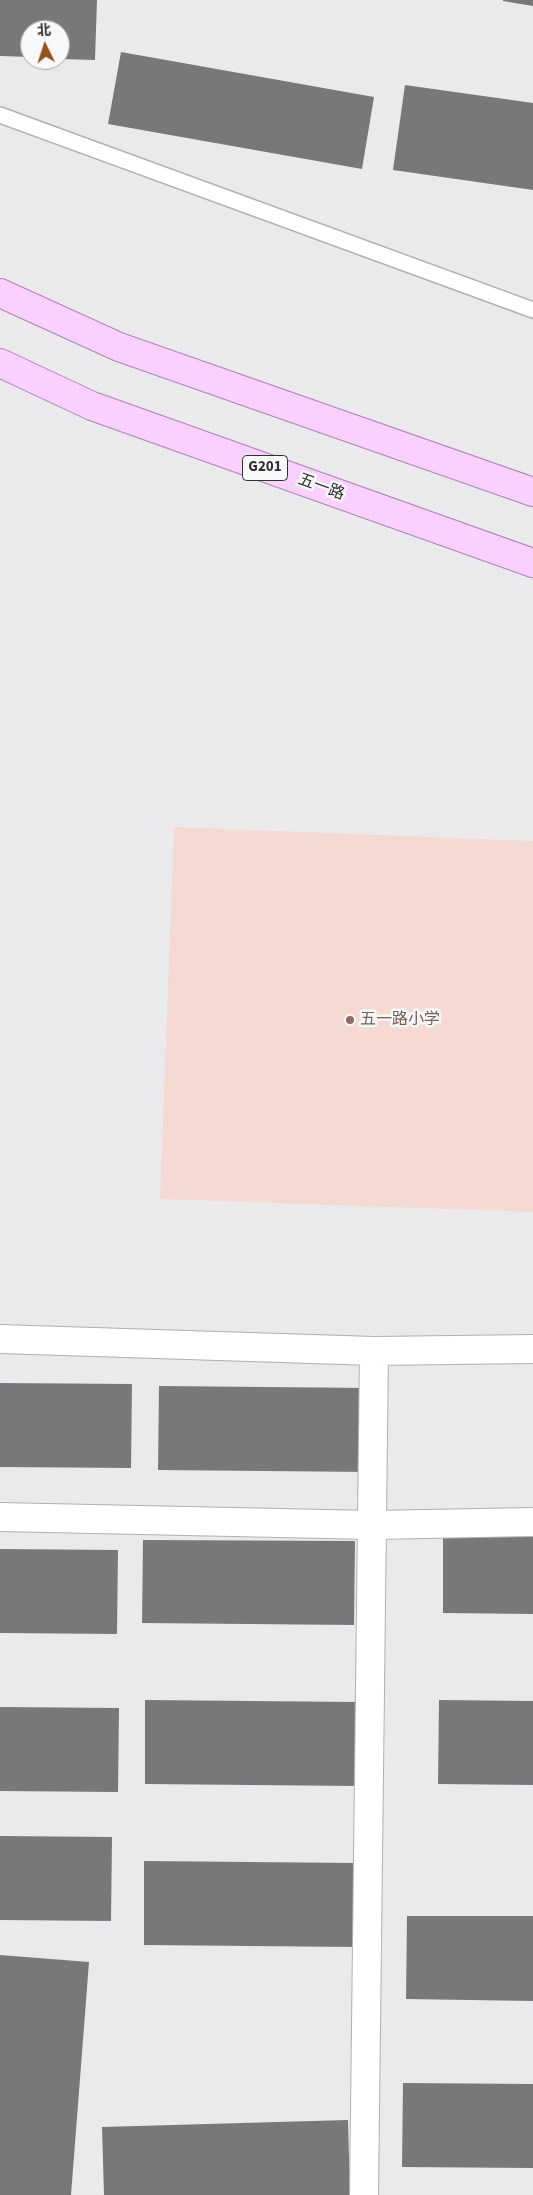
<!DOCTYPE html>
<meta charset="utf-8">
<style>
body{margin:0}
#map{position:relative;width:533px;height:2195px;overflow:hidden;background:#eaeaec;font-family:"Source Sans 3","Noto Sans SC",sans-serif}
canvas{display:block}
.north{position:absolute;left:20px;top:20px;width:50px;height:50px;box-sizing:border-box;background:#f7f8f9;border:1px solid #a7a8a9;border-radius:50%;rotate:356deg;font-size:14px;font-weight:700;line-height:20px;text-align:center;color:#303031}
.north::after{content:'';display:block;margin:auto;width:18px;height:22px;background:#92521c;clip-path:polygon(50% 0,100% 100%,50% 72%,0 100%)}
</style>
<div id="map">
<canvas width="533" height="2195"></canvas>
<div class="north">北</div>
</div>
<script>
const c = document.querySelector('canvas').getContext('2d');
c.lineJoin = 'round';
function paint(path, color) { c.fillStyle = color; c.fill(path, 'evenodd'); }
function strokePath(path, color, width, dash) { c.strokeStyle = color; c.lineWidth = width; c.lineCap = dash ? 'butt' : 'round'; c.setLineDash(dash || []); c.stroke(path); }
function label(font, color, halo, rows, align = 'center') {
  c.font = font + ' "Source Sans 3","Noto Sans SC",sans-serif'; c.lineWidth = 5; c.setLineDash([]); c.textBaseline = 'middle'; c.strokeStyle = halo; c.fillStyle = color; for (const [text, x, y, turn = 0] of rows) {
    c.save(); c.translate(x, y); c.rotate((+turn || 0) * Math.PI / 180); c.textAlign = isNaN(turn) ? turn : align; if (halo) c.strokeText(text, 0, 0); c.fillText(text, 0, 0); c.restore();
  }
}
paint(new Path2D(`
 M174 827 533 841V1212L160 1199Z`), '#f4dad3');
paint(new Path2D(`
 M0 0H97L95 60 60 59V30H30V57L0 56Z
 M503 0H533V6L503 1Z
 M121 52 374 97 362 169 108 124Z
 M405 85 533 103V190L393 170Z
 M0 1383 132 1384 131 1468 0 1467Z
 M159 1386 371 1388 370 1472 158 1470Z
 M443 1530H533V1614L443 1613Z
 M143 1540 355 1541 354 1625 142 1623Z
 M0 1549 118 1550 117 1634 0 1633Z
 M145 1700 357 1702 356 1786 145 1784Z
 M439 1700 533 1701V1785L438 1784Z
 M0 1707 119 1708 118 1792 0 1791Z
 M0 1836 112 1837 111 1921 0 1920Z
 M144 1861 356 1863V1947L144 1945Z
 M407 1916H533V2001L406 1999Z
 M0 1955 89 1962 71 2195H0Z
 M403 2083 533 2084V2168L402 2167Z
 M348 2120 350 2195H104L102 2127Z`), '#797877');
const service = new Path2D(`
 M0 115 533 310`);
const minor = new Path2D(`
 M0 1339 374 1351 533 1349
 M0 1517 372 1525 533 1522
 M364 2195 374 1351`);
const primary = new Path2D(`
 M0 293 119 347 533 492
 M0 363 92 406 533 563`);
strokePath(service, '#b0b0b2', 18);
strokePath(minor, '#b0b0b2', 30);
strokePath(primary, '#b183b6', 30);
strokePath(service, '#fff', 15);
strokePath(minor, '#fff', 28);
strokePath(primary, '#fad0fe', 28);
for (const [x, y, r, color] of [
 [350,1020,5,"#8d6e63"]
]) { const dot = new Path2D(); dot.arc(x, y, r, 0, 2 * Math.PI); c.fillStyle = color; c.fill(dot); strokePath(dot, '#f7f8f9', 2); }
for (const [x, y, w] of [
 [265,468,45]
]) { const box = new Path2D(); box.roundRect(x - w / 2, y - 12.5, w, 25, 4); c.fillStyle = '#f7f8f9'; c.fill(box); strokePath(box, '#303031', 1); }
label('bold 15px', '#303031', null, [
 ["G201",265,468]
]);
label('16px', '#303031', '#f7f8f9', [
 ["五一路",321,488,20]
]);
label('16px', '#785e54', '#f7f8f9', [
 ["五一路小学",360,1020]
], 'left');
</script>
